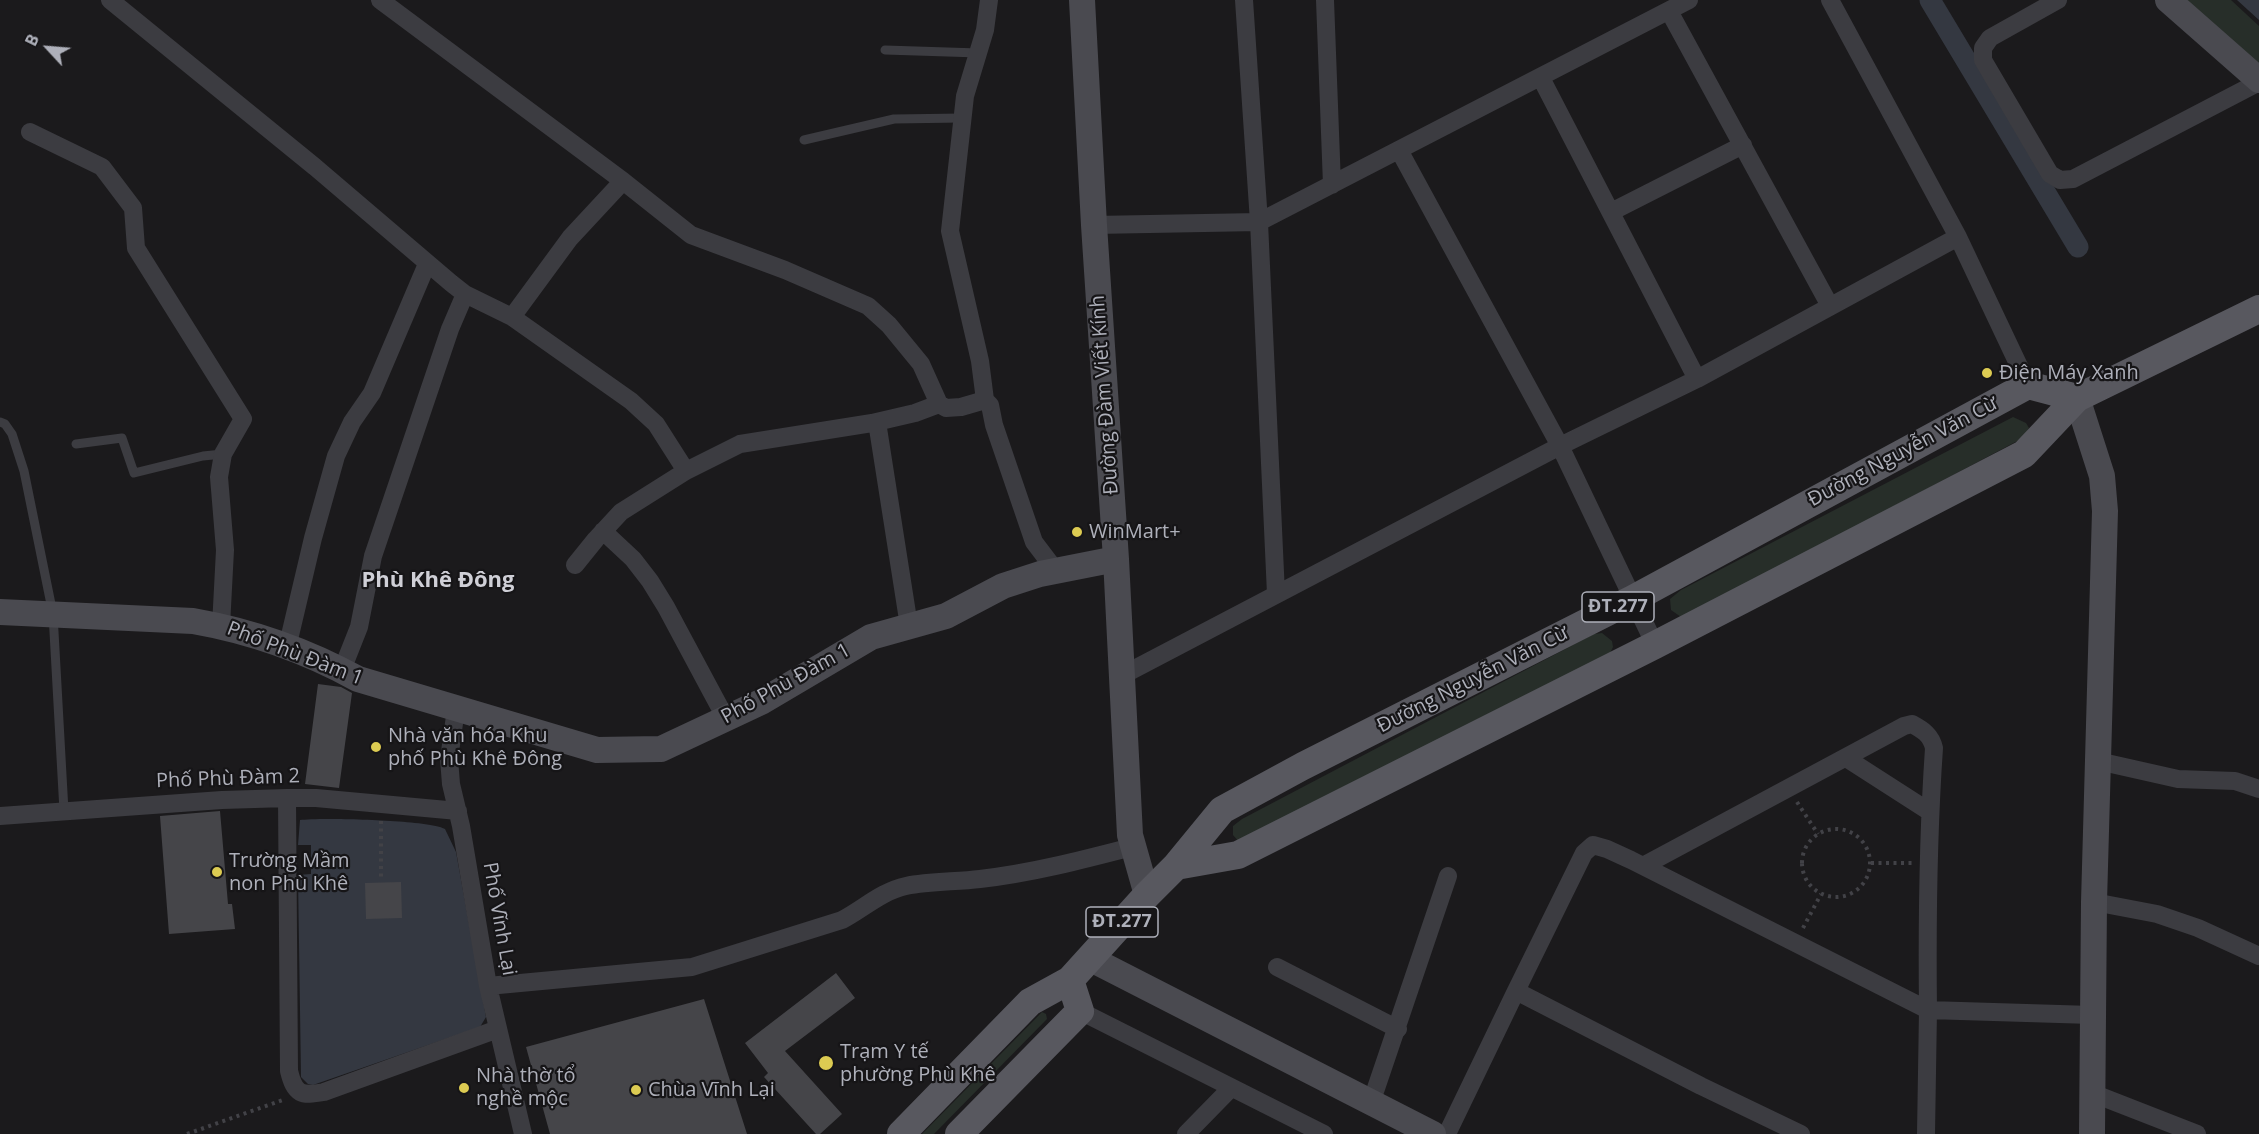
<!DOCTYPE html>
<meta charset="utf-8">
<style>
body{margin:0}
#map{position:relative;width:2259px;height:1134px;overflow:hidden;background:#1b1a1c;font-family:"Open Sans",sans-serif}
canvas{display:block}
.north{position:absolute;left:18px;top:18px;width:60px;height:60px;-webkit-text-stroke:4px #161517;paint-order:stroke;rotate:296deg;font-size:16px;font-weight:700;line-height:24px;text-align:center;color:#aeb0ba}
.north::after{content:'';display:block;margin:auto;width:21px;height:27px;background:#aeb0ba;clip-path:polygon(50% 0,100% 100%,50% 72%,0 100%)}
</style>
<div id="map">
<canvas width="2259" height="1134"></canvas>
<div class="north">B</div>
</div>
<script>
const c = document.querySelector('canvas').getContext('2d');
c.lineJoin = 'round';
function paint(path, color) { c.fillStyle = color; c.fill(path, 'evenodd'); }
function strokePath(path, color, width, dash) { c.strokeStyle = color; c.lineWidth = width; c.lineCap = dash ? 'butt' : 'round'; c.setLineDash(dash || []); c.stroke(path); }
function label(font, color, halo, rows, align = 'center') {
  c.font = font + ' "Open Sans",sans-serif'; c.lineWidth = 4.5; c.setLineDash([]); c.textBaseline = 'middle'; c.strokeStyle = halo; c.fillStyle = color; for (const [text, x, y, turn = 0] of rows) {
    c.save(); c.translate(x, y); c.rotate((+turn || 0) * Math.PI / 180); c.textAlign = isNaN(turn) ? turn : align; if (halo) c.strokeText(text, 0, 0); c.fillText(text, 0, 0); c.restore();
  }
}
paint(new Path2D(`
 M2168 0H2231L2259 26V80Z
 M2013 417 2026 423 2029 428 2023 438 1709 604 1681 617 1671 610 1670 599 1681 590Z
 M1602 633 1612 641 1613 647 1610 653 1239 842 1233 835V826L1242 819 1594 634Z
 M1042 1012 1046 1014 1047 1019 934 1134H922Z`), '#272e29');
paint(new Path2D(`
 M2237 0H2259V20Z
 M300 820C319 817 433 820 445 829L456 852 486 1017 480 1027 313 1085 308 1084 301 1077 298 875 311 874V845H298Z`), '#343841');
strokePath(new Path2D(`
 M1930 0 2078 247`), '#343841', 21);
paint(new Path2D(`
 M318 684 341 687 352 693 339 788 305 784Z
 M220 811 228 904H232L235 929 169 934 160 816Z
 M401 882 402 918 366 919 365 883Z
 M836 973 855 998 785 1051 842 1114 820 1134H816L764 1077 768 1073 745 1043Z
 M704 999 747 1134H550L526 1047Z`), '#454549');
strokePath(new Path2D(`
 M1797 802 1818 834
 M381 821V880
 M1802 863a34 34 0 1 1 68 0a34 34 0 1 1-68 0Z
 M1871 863H1912
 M1803 928 1821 894
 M187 1134 283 1100`), '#424247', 4, [3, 4.5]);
strokePath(new Path2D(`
 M885 50 979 53
 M804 140 894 119 962 118
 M0 422 5 424 12 434 24 471 53 614 64 811
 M76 444 122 438 134 473 203 456 223 454`), '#3c3c41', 9);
strokePath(new Path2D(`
 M110 0 315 167 451 283 465 294 512 317 631 401 656 424 686 471
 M380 0 623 181 691 235 785 270 868 306 889 325 921 364 939 404 946 408 961 407 985 400 990 405 994 425 1034 542 1056 571
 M1244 0 1259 222 1276 594
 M1325 0 1332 185
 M1830 0 1958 237 2028 385
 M2058 0 1990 38 1983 48V60L2050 174 2060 180 2073 179 2259 82
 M1669 11 1830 306
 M1541 78 1697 379
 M30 132 102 167 133 208 136 248 243 419 223 454 219 477 225 550 221 626
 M1399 150 1560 446 1655 645
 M1611 212 1743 145
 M1094 225 1259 222 1689 0
 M512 317 570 238 623 181
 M985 400 980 361 950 231 965 96 985 30 989 0
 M877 422 909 626
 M603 531 633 559 650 581 666 607 726 719
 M575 565 596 539 621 512 686 471 740 444 872 423 915 413 939 404
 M287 648 313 538 336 456 352 422 372 393 427 264
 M342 670 359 627 373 556 450 329 465 294
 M1121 676 1560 446 1697 379 1958 237
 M456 709 449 759 451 784 461 826 488 986 523 1134
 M1846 758 1930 812
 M2098 761 2178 779 2235 781 2259 789
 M287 798 289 1071C295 1095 301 1096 324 1092L498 1029
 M0 816 222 800 287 798H316L458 811
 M1643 866 1904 726 1912 724C1923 730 1931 735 1934 748 1928 835 1927 922 1928 1010L2092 1015
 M2094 902 2157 914 2198 928 2259 956
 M1277 967 1398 1029
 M488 986 692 967 842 920C863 909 882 891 906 886 930 881 956 882 980 879 1032 873 1082 860 1132 847
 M1516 991 1584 853 1593 845 1607 849 1631 860 1928 1010 1926 1134
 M1080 1011 1324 1134
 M2092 1093 2197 1134
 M1371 1103 1448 876
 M1186 1134 1231 1088
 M1447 1134 1516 991 1701 1086 1801 1134`), '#3c3c41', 18);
strokePath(new Path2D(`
 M1082 0 1094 225 1116 559 1130 835 1147 895
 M2168 0 2259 80
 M2077 398 2102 476 2105 511 2094 902 2092 1134
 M0 612 193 621C250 631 307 651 358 679L597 750 661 749 761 702 871 637 946 616 1003 586 1040 574 1116 559
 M1089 958 1433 1134`), '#4a4a50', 26);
strokePath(new Path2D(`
 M1176 866 1238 855 1655 645 2024 454 2077 398 2259 309
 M901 1134 1030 1002 1070 980 1147 895 1176 866 1222 810 1303 766 1631 600 2028 385 2077 398
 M959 1134 1080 1011 1070 980`), '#58585f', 28);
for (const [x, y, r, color] of [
 [1987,373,6,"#dccb52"],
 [1077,532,6,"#dccb52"],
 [376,747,6,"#dccb52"],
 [217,872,6,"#dccb52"],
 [826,1063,8,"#dccb52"],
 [464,1088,6,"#dccb52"],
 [636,1090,6,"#dccb52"]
]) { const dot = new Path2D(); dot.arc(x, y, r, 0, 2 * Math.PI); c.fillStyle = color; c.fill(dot); strokePath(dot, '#161517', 2); }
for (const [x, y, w] of [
 [1618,607,72],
 [1122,922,72]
]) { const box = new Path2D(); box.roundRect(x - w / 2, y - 15, w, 30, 4.5); c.fillStyle = '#161517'; c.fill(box); strokePath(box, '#aeb0ba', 1.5); }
label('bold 18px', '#aeb0ba', null, [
 ["ĐT.277",1618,607],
 ["ĐT.277",1122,922]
]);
label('20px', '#aeb0ba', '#161517', [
 ["Điện Máy Xanh",1999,373],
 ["WinMart+",1089,532],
 ["Nhà văn hóa Khu",388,736],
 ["phố Phù Khê Đông",388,759],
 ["Trường Mầm",229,861],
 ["non Phù Khê",229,884],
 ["Trạm Y tế",840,1052],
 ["phường Phù Khê",840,1075],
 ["Nhà thờ tổ",476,1076],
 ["nghề mộc",476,1099],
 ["Chùa Vĩnh Lại",648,1090]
], 'left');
label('20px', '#aeb0ba', '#161517', [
 ["Đường Đàm Viết Kính",1105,395,-94],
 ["Đường Nguyễn Văn Cừ",1903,452,-28],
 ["Phố Phù Đàm 1",295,654,21],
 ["Đường Nguyễn Văn Cừ",1473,680,-27],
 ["Phố Phù Đàm 1",786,684,-29],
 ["Phố Phù Đàm 2",228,779,-2],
 ["Phố Vĩnh Lại",499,919,80]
]);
label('bold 22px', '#cfcfd6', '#161517', [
 ["Phù Khê Đông",438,581]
]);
</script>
